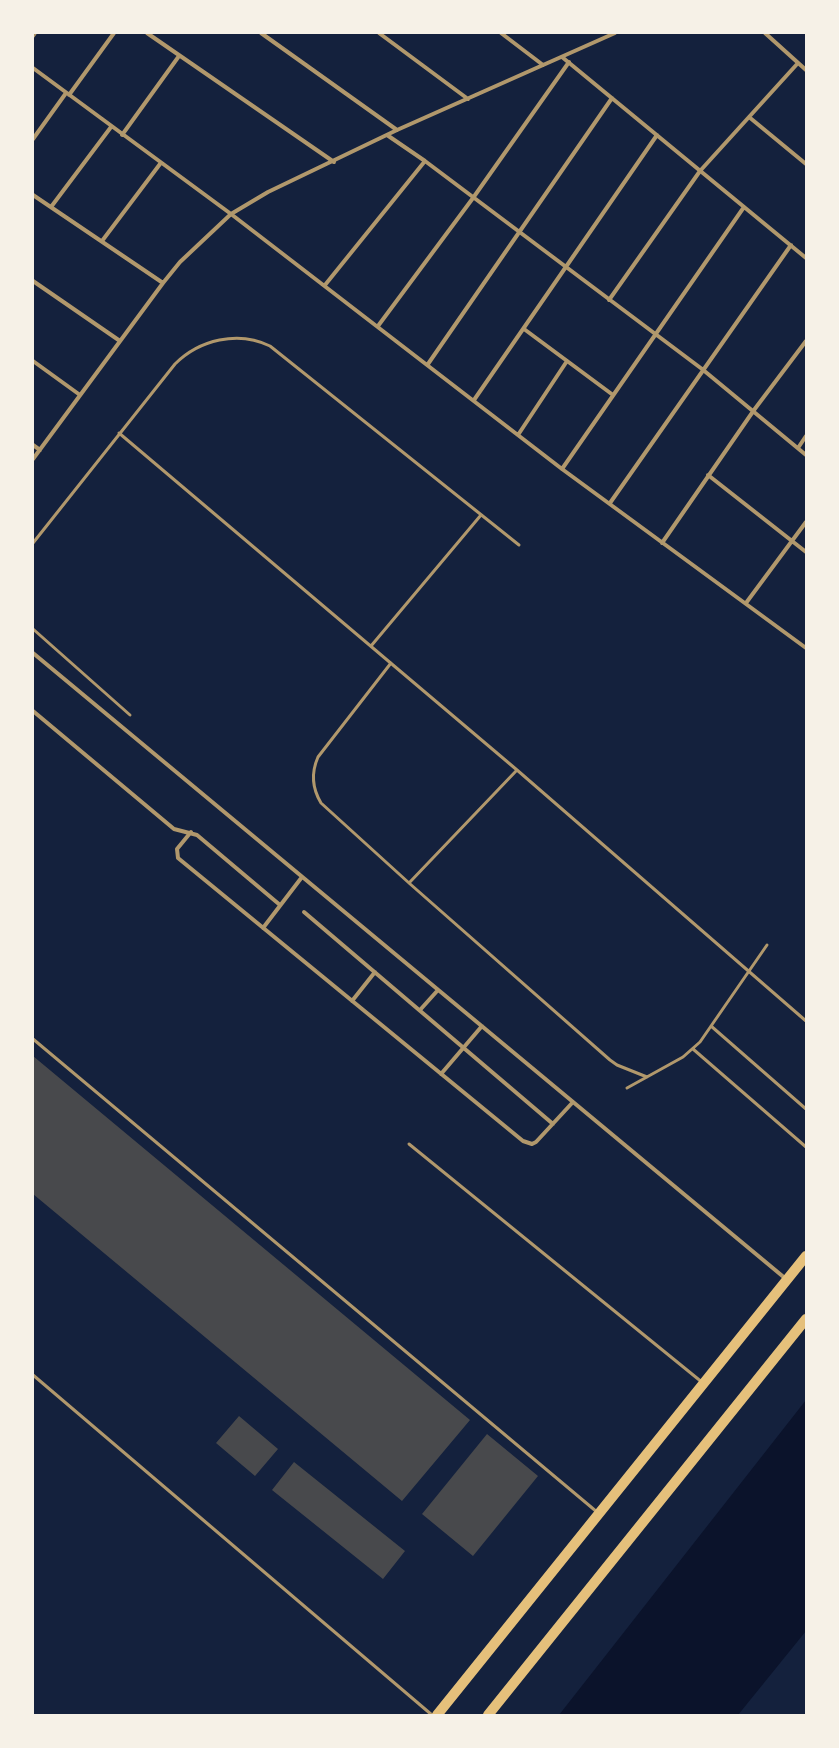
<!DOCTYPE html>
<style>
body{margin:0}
#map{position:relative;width:839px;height:1748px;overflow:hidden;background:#14213d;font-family:"Noto Serif",serif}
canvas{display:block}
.frame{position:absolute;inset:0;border:34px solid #f6f1e7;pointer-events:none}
</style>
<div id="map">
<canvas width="839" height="1748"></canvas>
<div class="frame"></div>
</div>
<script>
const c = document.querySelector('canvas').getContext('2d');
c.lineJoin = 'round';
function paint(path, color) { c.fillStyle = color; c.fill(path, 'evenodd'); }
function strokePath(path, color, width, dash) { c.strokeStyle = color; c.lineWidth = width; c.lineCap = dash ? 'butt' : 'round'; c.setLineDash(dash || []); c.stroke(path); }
paint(new Path2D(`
 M806 1400V1631L738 1715H559Z`), '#0b132b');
paint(new Path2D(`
 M33 1056 470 1420 402 1501 33 1194Z
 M239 1416 278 1449 255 1476 216 1443Z
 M487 1434 538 1476 473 1556 422 1514Z
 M294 1462 405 1551 383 1579 272 1490Z`), '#48494c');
strokePath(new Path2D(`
 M119 433 517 770 806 1021
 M33 543 175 364C199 340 238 330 270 346L519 545
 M33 629 130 715
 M371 646 481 515
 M391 663 318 757C311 773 312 788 321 803L409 883 610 1060 617 1065 647 1077
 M409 883 517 770
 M711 1026 806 1109
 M33 1039 597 1512
 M693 1049 806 1147
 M627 1088 683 1057 700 1042 767 945
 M409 1144 703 1383
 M33 1375 432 1715`), '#b1986c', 3);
strokePath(new Path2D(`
 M147 33 334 162
 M261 33 397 130
 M379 33 468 99
 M501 33 543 65
 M765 33 806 70
 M33 36 35 33
 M562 57 806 258
 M33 68 231 214 562 469 806 648
 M69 95 114 33
 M749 117 806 164
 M122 135 179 56
 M387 135 425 161 702 369 806 455
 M33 139 66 93
 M33 195 163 283
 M51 207 111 127
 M102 241 160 164
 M33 281 120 341
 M325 285 425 161
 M609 300 700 171 798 63
 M378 326 473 198 569 62
 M524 329 613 395
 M33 361 80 395
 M428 364 612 98
 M474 400 657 135
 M518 435 567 361
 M33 445 40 450
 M798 448 806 436
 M33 459 163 283 180 262 231 214 268 192 397 130 615 33
 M562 469 744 207
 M708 475 806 552
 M610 503 791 245
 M662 543 754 410 806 341
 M746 603 806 522
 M33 653 786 1279
 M33 711 174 829 197 835 280 905
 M191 832 177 849 178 858 523 1141 532 1144 536 1142 573 1102
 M304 912 553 1124
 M263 928 302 877
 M352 1001 375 972
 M420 1010 438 990
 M441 1074 482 1026`), '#b1986c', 4);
strokePath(new Path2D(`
 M437 1715 806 1256
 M488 1715 806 1319`), '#e5c07b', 10);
</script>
